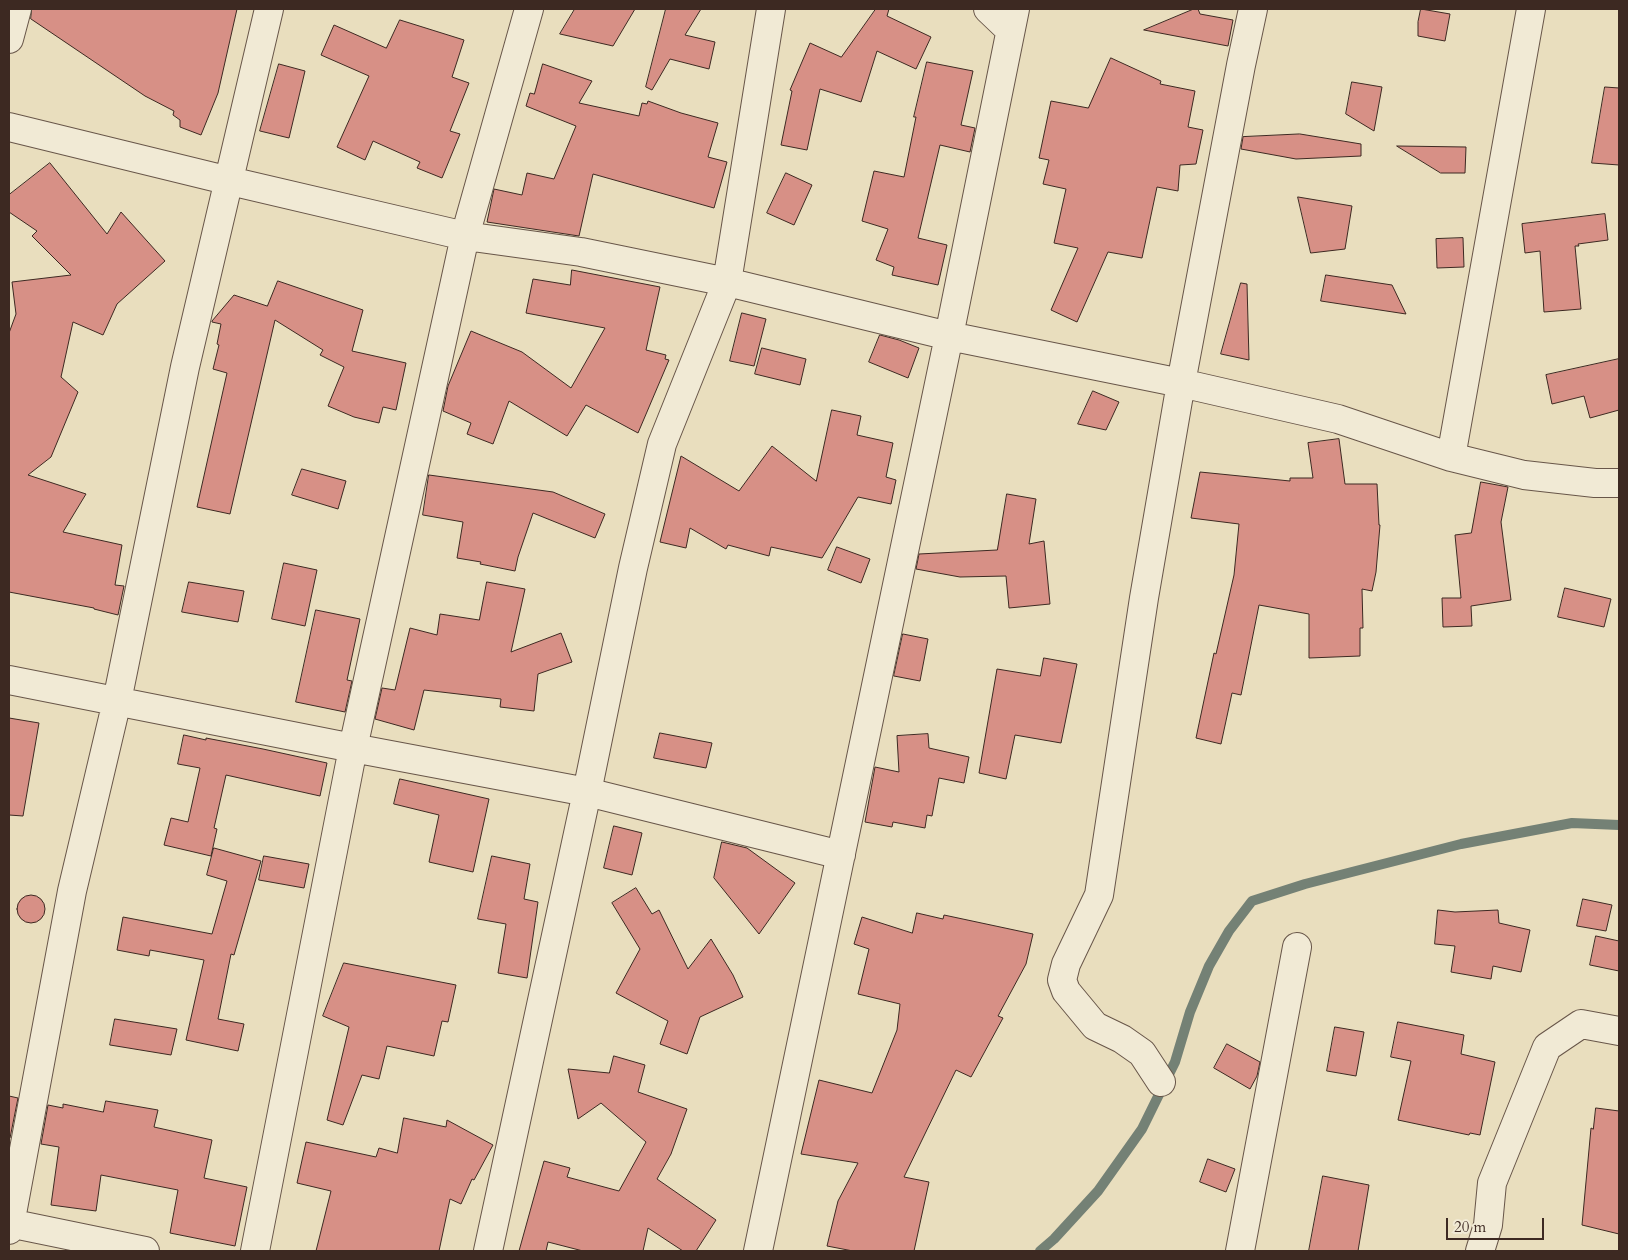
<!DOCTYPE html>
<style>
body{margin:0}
#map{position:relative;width:1628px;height:1260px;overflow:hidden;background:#e9debe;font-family:Cardo,serif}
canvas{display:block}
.frame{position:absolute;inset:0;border:10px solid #3d2922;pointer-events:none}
.scale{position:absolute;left:1446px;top:1218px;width:98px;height:22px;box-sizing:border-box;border:2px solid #3d2922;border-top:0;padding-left:6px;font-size:15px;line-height:18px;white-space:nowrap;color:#3d2922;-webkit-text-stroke:4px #f1ead5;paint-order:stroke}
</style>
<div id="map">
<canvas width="1628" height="1260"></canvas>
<div class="frame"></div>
<div class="scale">20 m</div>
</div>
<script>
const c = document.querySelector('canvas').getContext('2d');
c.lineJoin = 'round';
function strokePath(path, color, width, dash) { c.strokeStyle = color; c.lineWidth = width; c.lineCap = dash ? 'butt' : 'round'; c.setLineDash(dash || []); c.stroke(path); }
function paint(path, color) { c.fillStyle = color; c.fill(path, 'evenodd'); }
strokePath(new Path2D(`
 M1040 1251 1054 1239 1098 1191 1142 1129 1175 1062 1190 1012 1209 966 1229 931 1252 901 1305 884 1461 844 1572 823 1619 825`), '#748175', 10);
const building = new Path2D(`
 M32 9H237L218 93 201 135 180 127V120L173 115 174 111 145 96 31 19Z
 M575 9H635L613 46 560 34Z
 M666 9H701L685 35 715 42 709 69 670 59 652 90 646 87Z
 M876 9H889L887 16 931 37 916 69 877 51 861 102 820 89 807 150 781 145 792 91 790 90 810 43 841 57Z
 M1194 9H1198L1200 14 1233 20 1228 46 1144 30Z
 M1421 9 1450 14 1445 41 1418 36V22Z
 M400 20 464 40 452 77 469 83 450 131 460 134 442 178 417 168 420 162 373 141 365 160 337 147 369 76 321 55 334 25 386 48Z
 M1111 58 1161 81 1160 84 1195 91 1188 127 1203 130 1196 164 1180 165 1178 191 1157 187 1142 258 1108 252 1077 322 1051 310 1078 248 1054 243 1066 189 1043 184 1049 160 1039 158 1051 101 1088 108Z
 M927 62 973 71 961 125 975 128 970 152 940 145 918 238 947 245 938 285 892 275 894 267 876 260 888 229 862 221 874 171 904 177 916 117H914Z
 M279 64 305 71 289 138 260 131Z
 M543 64 592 81 579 103 639 116 642 103 647 104 648 101 681 113 718 123 708 157 727 162 714 208 593 174 579 236 487 222 494 189 522 195 527 173 554 179 576 126 526 106 530 93 534 94Z
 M1352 82 1382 87 1374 131 1346 114Z
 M1605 87 1619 88V165L1592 163Z
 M1300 134 1361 144V156L1296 159 1241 149 1243 137Z
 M1397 146 1466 147 1465 173H1441Z
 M50 163 107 234 121 212 165 261 117 304 103 335 73 322 61 377 78 392 51 457 28 475 86 494 63 532 122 545 115 585 124 586 118 615 94 609V608L9 592V333L16 314 12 282 71 275 32 236 37 231 9 212V195Z
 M786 173 812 185 794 225 767 213Z
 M1298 197 1352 206 1345 249 1311 253Z
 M1605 214 1608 240 1578 244 1579 246H1575L1581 309 1544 312 1540 251 1525 253 1522 224Z
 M1463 238 1464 267 1437 268 1436 239Z
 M572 270 660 287 646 350 666 355 665 359 669 360 638 433 586 405 567 436 509 401 493 444 467 434 471 423 443 411 448 386 471 331 522 352 571 388 605 328 526 313 533 279 570 285Z
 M1326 275 1392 285 1406 314 1321 301Z
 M278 281 363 310 352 351 406 363 396 410 383 407 379 423 354 417 328 406 344 367 320 355 323 350 275 320 230 514 197 507 227 373 213 369 219 345 217 344 221 324 212 322V321L234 295 267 306Z
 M1241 283 1247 284 1249 360 1221 354Z
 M742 313 766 319 754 366 730 361Z
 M880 335 899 340 919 348 908 378 869 362Z
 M762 348 806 359 800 385 755 374Z
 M1619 359V410L1590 418 1584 396 1552 404 1546 375Z
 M1093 391 1119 402 1106 430 1078 424Z
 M832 410 861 416 857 435 893 443 886 477 896 480 891 504 858 497 822 558 771 547 769 556 728 545 726 549 690 528 686 548 660 542 681 456 739 491 772 446 816 481Z
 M1339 439 1345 484H1377L1379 525H1380L1376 572 1372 591 1362 589 1363 628H1360V656L1309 658V614L1259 605 1241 695 1232 693 1221 744 1196 738 1214 653 1216 654 1234 575 1239 524 1191 518 1200 472 1290 481V478H1313L1308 443Z
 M302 469 346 481 338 509 292 495Z
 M429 475 553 492 605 514 595 538 533 513 518 557 515 571 480 564 481 562 457 558 463 522 423 515Z
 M1481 482 1508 487 1501 522 1511 600 1471 606 1472 626 1443 627 1442 598H1461L1455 535 1471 533Z
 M1007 494 1036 499 1029 544 1044 541 1050 604 1009 608 1006 576 960 577 916 569 919 554 997 550Z
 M837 547 870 559 861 583 828 570Z
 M284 563 317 570 305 626 272 619Z
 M189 582 244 591 238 622 182 612Z
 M487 582 525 589 511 652 561 633 572 662 538 674 534 711 500 707 501 699 424 690 414 730 375 719 382 688 395 690 410 628 437 635 440 614 479 620Z
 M1565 588 1611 599 1604 627 1558 617Z
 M316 610 360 619 347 680 352 681 345 712 296 702Z
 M903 634 928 639 920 681 894 676Z
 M1044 658 1077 664 1061 743 1015 735 1006 779 979 773 997 669 1040 676Z
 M9 718 39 723 23 816 9 815Z
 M660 733 712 743 706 768 654 758Z
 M928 734 929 748 969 757 964 783 939 778 932 816 927 815 925 828 893 822 892 827 865 822 875 767 899 772 897 736Z
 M184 735 206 740V738L263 749 327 763 320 796 226 775 214 828 217 829 211 856 164 845 171 818 188 822 200 768 178 764Z
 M400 779 489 799 473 872 429 862 439 815 394 804Z
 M614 826 642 833 632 875 604 868Z
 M722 842 747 848 795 883 759 934 714 878Z
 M214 848 261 861 234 955 231 954 218 1019 244 1024 238 1051 186 1040 204 960 150 950 149 956 117 950 123 917 212 934 227 881 207 875Z
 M264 856 309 864 304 888 259 880Z
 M492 856 530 864 524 899 538 902 527 978 498 973 506 924 478 919Z
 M636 888 652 914 659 910 688 969 711 939 733 975 743 997 700 1017 687 1054 660 1044 668 1021 616 993 640 949 612 903Z
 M17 909a14 14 0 1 1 28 0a14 14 0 1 1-28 0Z
 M1583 899 1612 905 1606 931 1577 926Z
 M1438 910 1455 912 1498 910 1499 923 1530 930 1521 972 1493 966 1491 979 1451 972 1455 946 1435 944Z
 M917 913 943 919 944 915 1033 934 1026 964 998 1016 1003 1018 971 1077 956 1070 904 1177 929 1182 914 1251H853L827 1246 838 1201 858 1163 801 1154 819 1080 872 1093 897 1030 900 1004 858 994 869 949 854 944 862 917 912 933Z
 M1596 936 1619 941V971L1590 965Z
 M344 963 456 985 448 1022 442 1021 434 1056 387 1046 379 1079 362 1075 343 1125 327 1120 349 1027 323 1016Z
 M115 1019 177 1029 171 1055 110 1045Z
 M1398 1022 1464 1035 1461 1054 1495 1062 1480 1135 1470 1133 1469 1135 1398 1120 1411 1061 1391 1057Z
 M1335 1027 1364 1032 1356 1076 1327 1071Z
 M1227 1044 1260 1062 1257 1076 1250 1089 1214 1068Z
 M614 1056 645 1065 638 1092 687 1109 671 1154 657 1179 716 1220 696 1251H683L648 1228 643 1251H583L548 1242 546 1251H519L544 1161 570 1168 567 1177 619 1191 646 1142 601 1103 578 1119 568 1069 609 1073Z
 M9 1096 18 1098 10 1138H9Z
 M106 1101 158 1110 154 1127 212 1140 204 1178 247 1187 235 1246 170 1233 178 1190 101 1175 96 1211 51 1205 59 1147 41 1144 48 1105 63 1108V1104L103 1112Z
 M1596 1108 1619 1111V1234L1582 1225 1591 1128 1593 1129Z
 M404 1118 446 1127 447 1120 493 1145 474 1180 472 1179 461 1204 450 1199 439 1251H316L331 1191 297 1183 306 1142 376 1157 379 1148 397 1153Z
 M1208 1159 1235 1169 1226 1192 1200 1182Z
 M1323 1176 1369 1185 1358 1251H1309Z`);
paint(building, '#d79086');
strokePath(building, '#3d2922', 1);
const minor = new Path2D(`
 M988 9 1010 30
 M9 39 17 9
 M9 127 230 181 465 236 581 252 727 282 949 336 1181 383 1338 419 1451 457 1524 475 1595 483H1619
 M1451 457 1531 9
 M9 680 353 748 587 792 841 855
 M1161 1082 1142 1053 1122 1039 1095 1026 1066 991 1062 980 1066 964 1099 895 1144 598 1181 383 1241 65 1253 9
 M9 1223 145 1251
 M9 1230 72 891 117 701 185 367 269 9
 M255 1251 353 748 465 236 529 9
 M488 1251 587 792 633 568 662 444 727 282 771 9
 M758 1251 949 336 1015 9
 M1240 1251 1297 947
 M1480 1251 1488 1225 1492 1183 1547 1047 1581 1024 1619 1031`);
strokePath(minor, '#685649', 30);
strokePath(minor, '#f1ead5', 28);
</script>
